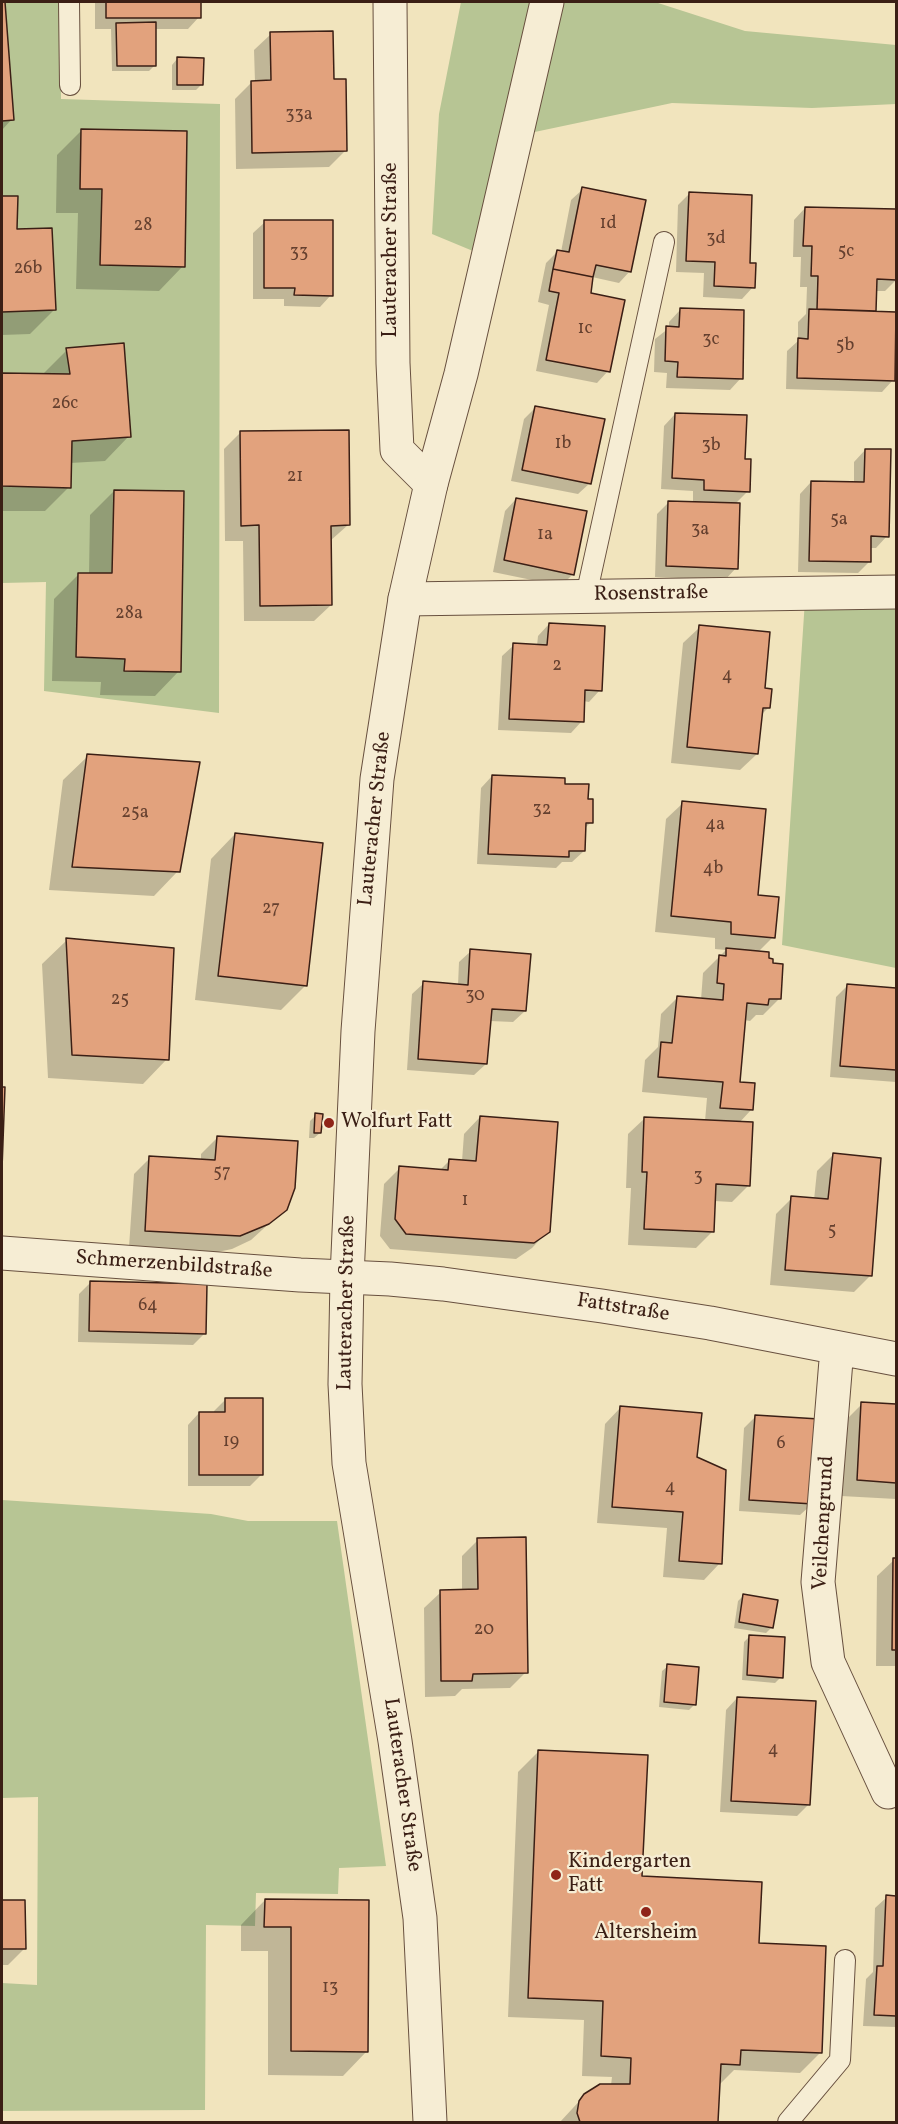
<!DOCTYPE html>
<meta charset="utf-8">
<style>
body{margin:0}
#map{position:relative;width:898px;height:2124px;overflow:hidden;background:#f1e4bd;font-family:Vollkorn,serif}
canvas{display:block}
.frame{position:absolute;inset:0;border:3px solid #3b1f15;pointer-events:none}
</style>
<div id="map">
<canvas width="898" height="2124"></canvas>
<div class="frame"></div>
</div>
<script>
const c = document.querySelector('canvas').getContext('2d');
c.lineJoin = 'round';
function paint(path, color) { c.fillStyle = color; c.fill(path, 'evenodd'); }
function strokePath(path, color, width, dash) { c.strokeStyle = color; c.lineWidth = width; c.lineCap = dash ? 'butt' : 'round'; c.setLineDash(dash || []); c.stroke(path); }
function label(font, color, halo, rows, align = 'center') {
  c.font = font + ' Vollkorn,serif'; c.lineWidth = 4.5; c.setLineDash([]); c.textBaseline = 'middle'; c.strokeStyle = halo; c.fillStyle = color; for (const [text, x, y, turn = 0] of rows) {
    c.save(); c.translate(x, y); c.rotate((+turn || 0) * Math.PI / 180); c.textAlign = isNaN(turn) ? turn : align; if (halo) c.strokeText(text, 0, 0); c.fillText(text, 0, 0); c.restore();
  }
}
paint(new Path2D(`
 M2 2H60L61 99 220 104 219 713 44 691 46 582 2 583Z
 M461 2H655L745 31 896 45V104L812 108 672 103 511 137 485 256 432 234 439 114Z
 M896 598V968L782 945 805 600Z
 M2 1500 211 1514 248 1521H337L386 1866 339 1868 338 1894 256 1893 255 1926 206 1925 205 2110 2 2111V1983L37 1985 38 1797 2 1798Z`), '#b7c594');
paint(new Path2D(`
 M2 2H4L12 119 2 130Z
 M95 2H199V17L188 29H155V65L149 71H112L111 29H95Z
 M271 34 333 80 345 151 329 167 236 169 235 99 252 82H255L254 50Z
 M177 59 202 84 196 90H172V65Z
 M82 130 183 266 159 291 76 289 78 213H56L57 155Z
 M583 189 630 271 619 283 592 277 589 294 608 371 597 383 536 371 549 305 538 302 546 263 557 252H561L571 200Z
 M689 194 749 264 753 287 742 299 703 297 704 273 676 272 678 205Z
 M2 197 17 198 16 231 54 310 30 334 2 335Z
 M805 208 896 211V280L885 291H875V312L893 380 882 392 786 389 787 351 798 341V322L806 314 807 287H800L801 257H793L794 220Z
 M265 222 331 295 320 307 284 306V299H253V233Z
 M680 310 741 378 730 390 666 388 667 373 654 372 655 339 669 328V322Z
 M67 350 129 436 105 461 70 463 69 487 45 511H2V374L42 375Z
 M536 407 590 483 578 494 511 481 524 419Z
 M675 414 744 461 748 491 735 504 736 568 725 580 655 577 657 514 669 502 693 503V491L661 489 664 426Z
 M241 432 348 525 330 541 331 605 314 621H244L243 541H225L224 449Z
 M865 450 887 536 876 548H870V561L858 573 798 572 800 494 811 482 854 483V462Z
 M114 491 179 671 155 696 100 695 101 682 52 681 54 599 79 574H89L90 515Z
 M516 499 573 574 561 586 493 572 505 511Z
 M549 624 600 690 589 702 583 701 582 721 571 733 498 730 502 656 514 645 537 646 538 636Z
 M700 627 763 690 768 708 760 716 757 754 740 770 671 763 683 643Z
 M88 756 178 871 154 896 49 890 63 780Z
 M492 776 563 785 587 800 591 822 584 829V851L572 862H562L556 868 477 864 481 788Z
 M683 803 757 896 773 937 758 952 768 959 779 999 763 1015H756L750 1021 744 1020 738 1084 751 1110 739 1123 749 1185 732 1202 714 1201 712 1232 696 1248 628 1245 631 1188H626L628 1134 645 1118 705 1121 707 1098 642 1092 645 1060 658 1047 661 1014 677 998 701 1000 703 973 726 950 715 949V938L655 932 666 819Z
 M235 834 305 986 281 1010 195 1000 211 859Z
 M67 940 167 1059 143 1084 48 1078 42 964Z
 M471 951 525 1011 513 1022 490 1021 486 1064 474 1075 407 1070 412 994 424 983 458 985 459 962Z
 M847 986 896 990V1082L830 1077 836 997Z
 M2 1088H4L2 1143Z
 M316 1115 320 1133 314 1138H309L310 1121Z
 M480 1117 548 1231 532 1248 516 1259 390 1249 380 1236 384 1184 400 1168 439 1171 450 1160 462 1161 464 1134Z
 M218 1137 285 1209 251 1240 232 1249 213 1253 129 1247 134 1174 150 1158 201 1161V1154Z
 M833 1155 870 1276 854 1292 770 1285 776 1214 792 1198 814 1200 817 1171Z
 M90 1283 205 1333 193 1345 78 1342 79 1294Z
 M226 1399 261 1475 250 1486H188V1425L199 1413H214V1411Z
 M862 1404 896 1405V1499L841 1496 846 1420Z
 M621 1407 720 1563 704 1580 663 1577 667 1528 597 1523 605 1424Z
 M756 1416 812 1504 800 1515 739 1511 744 1428Z
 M478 1540 526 1672 510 1688 462 1689 455 1696 425 1697 424 1608 441 1592 462 1591V1556Z
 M894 1560H896V1666H876L877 1576Z
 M744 1595 772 1627 766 1633 734 1628 738 1601Z
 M750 1636 781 1677 775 1683 742 1680 744 1642Z
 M668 1666 695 1704 689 1710 659 1707 662 1671Z
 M737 1698 809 1804 797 1816 720 1812 726 1710Z
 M538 1752 641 1878 757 1945 820 2053 800 2073 734 2070 719 2085 717 2122H560L585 2095 611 2085 612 2077 582 2076 584 2020 508 2017 518 1772Z
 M887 1897H896V2027L863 2026 866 1979 873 1972 875 1908Z
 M265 1900 368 1901 367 2051 343 2076 268 2075V1951H241V1925Z
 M2 1901H24V1949L8 1965H2Z`), '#0003');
const building = new Path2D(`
 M2 2H5L14 120 2 121Z
 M106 2H201V18H106Z
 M156 22V66H117L116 23Z
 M333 31 334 79H346L347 151 252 153 251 81 271 80 270 32Z
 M177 57 204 58 203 85H177Z
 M81 129 187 131 185 267 100 265 102 189H80Z
 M582 187 646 200 631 272 596 265 593 277 553 269 557 250 569 252Z
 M689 192 752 195 750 263H756L755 288 714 286 715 262 686 261Z
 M2 196H18L17 229 52 228 56 310 2 312Z
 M805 207 896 209V280L877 279 876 311 817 309 818 276H811L812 246H803Z
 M264 220H333V296L294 295 295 288H264Z
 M553 269 593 277 591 293 625 300 610 372 546 360 559 293 549 291Z
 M680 308 744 310 743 379 677 377 678 362 665 361 666 326 679 327Z
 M809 309 896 312 895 381 797 378 798 338 808 339Z
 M124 343 131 437 72 441 71 488 2 486V373L70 374 66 348Z
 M535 406 605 419 591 484 522 470Z
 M675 413 747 415 745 459H751L750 492 704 490V480L672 478Z
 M349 430 350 525 331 526 332 605 260 606 259 525 241 526 240 431Z
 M865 449H891L889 537 871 536V562L809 561 811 481 864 482Z
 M114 490 184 491 181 672 124 671 125 659 76 657 78 573H112Z
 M516 498 587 511 574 575 504 560Z
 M668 501 740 503 738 569 666 566Z
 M549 623 605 626 602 691 585 690 584 722 509 719 513 643 547 645Z
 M699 625 770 632 765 688 772 689 770 708H763L758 754 687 747Z
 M87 754 200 762 180 872 72 867Z
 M492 775 565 778V784H589L588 799H593V823H586L585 851H569V857L488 854Z
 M682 801 766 809 758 895 779 897 775 938 731 934V922L671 916Z
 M235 833 323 843 307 986 218 976Z
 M66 938 174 948 169 1060 72 1055Z
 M726 948 769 952V958L773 959V963L783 964 781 999H769L768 1005 747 1003 740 1082 755 1083 753 1110 720 1108 723 1082 658 1077 661 1042 672 1043 677 996 723 1000 724 984 717 983 719 955 726 956Z
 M470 949 531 954 526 1011 492 1009 487 1064 418 1059 423 981 468 985Z
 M847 984 896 988V1070L840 1066Z
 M2 1087H5L2 1169Z
 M315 1113 323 1114 321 1133H314Z
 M480 1116 558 1122 550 1232 534 1243 406 1234 395 1219 399 1166 448 1170 449 1159 476 1161Z
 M644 1117 753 1122 750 1186 716 1184 714 1232 644 1229 647 1172H642Z
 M217 1136 298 1141 295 1188 287 1210 269 1224 240 1236 145 1231 149 1156 215 1160Z
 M833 1153 881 1158 872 1276 785 1270 791 1196 828 1199Z
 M90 1281 207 1284 206 1334 89 1331Z
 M225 1398H263V1475H199V1412H225Z
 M861 1402 896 1404V1483L857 1480Z
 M620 1406 702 1413 697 1457 726 1470 722 1564 679 1561 683 1512 612 1507Z
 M755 1415 819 1419 813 1504 749 1500Z
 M526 1537 528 1673 473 1674 472 1681H441L440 1590 478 1589 477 1538Z
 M893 1558H896V1650H892Z
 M743 1594 778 1600 773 1628 739 1622Z
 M749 1635 785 1637 783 1678 747 1675Z
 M667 1664 699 1667 696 1705 664 1702Z
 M737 1697 816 1701 810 1805 731 1801Z
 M538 1750 648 1755 642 1876 762 1882 759 1943 826 1946 822 2053 741 2050 740 2065 721 2064 718 2122H580L577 2113 579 2101 584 2094 600 2084H630L631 2058 601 2056 603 2001 528 1998Z
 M886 1895 896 1896V2016L874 2015 877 1966H883Z
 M265 1899 369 1900 368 2052 291 2051V1927H264Z
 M2 1900H25L26 1949H2Z`);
paint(building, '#e2a27d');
strokePath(building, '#3b1f15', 1.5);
const service = new Path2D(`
 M69 2 70 85
 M586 596 664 242
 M788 2122 840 2060 845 1960`);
const minor = new Path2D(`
 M390 2 393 363 397 450 431 484
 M405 599 896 592
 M2 1253 300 1275 390 1279 443 1284 602 1306 710 1323 896 1359
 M837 1348 818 1582 828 1662 888 1792`);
const tertiary = new Path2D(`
 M430 2122 420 1918 395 1741 349 1463 345 1384 347 1277 358 1031 377 779 405 599 431 484 461 374 547 2`);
strokePath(service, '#68503f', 22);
strokePath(minor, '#68503f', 35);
strokePath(tertiary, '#68503f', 35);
strokePath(service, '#f6edd4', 20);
strokePath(minor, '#f6edd4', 33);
strokePath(tertiary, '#f6edd4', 33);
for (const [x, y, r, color] of [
 [329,1123,6,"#8f2418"],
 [556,1875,6,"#8f2418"],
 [646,1912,6,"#8f2418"]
]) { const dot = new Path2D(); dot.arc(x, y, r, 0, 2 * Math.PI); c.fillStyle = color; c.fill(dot); strokePath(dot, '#f6edd4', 2); }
label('18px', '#65402f', null, [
 ["33a",299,116],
 ["1d",608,225],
 ["28",143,227],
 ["3d",716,240],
 ["5c",846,253],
 ["33",299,254],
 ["26b",28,270],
 ["1c",585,330],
 ["3c",711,341],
 ["5b",845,347],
 ["26c",65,405],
 ["1b",563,445],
 ["3b",711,447],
 ["21",295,478],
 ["5a",839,521],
 ["3a",700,531],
 ["1a",545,536],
 ["28a",129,615],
 ["2",557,667],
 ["4",727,677],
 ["32",542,811],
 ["25a",135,814],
 ["4a",715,826],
 ["4b",713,870],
 ["27",271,910],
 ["30",475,997],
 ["25",120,1001],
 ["57",222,1174],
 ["3",698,1178],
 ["1",465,1202],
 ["5",832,1232],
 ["64",148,1307],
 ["19",231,1443],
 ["6",781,1445],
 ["4",670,1489],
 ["20",484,1631],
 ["4",773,1751],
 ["13",330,1989]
]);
label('21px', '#3b1f15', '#f6edd4', [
 ["Lauteracher Straße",392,250,-90],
 ["Rosenstraße",651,595,-1],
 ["Lauteracher Straße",376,819,-84],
 ["Schmerzenbildstraße",174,1266,4],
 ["Lauteracher Straße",348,1303,-89],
 ["Fattstraße",623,1309,9],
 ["Veilchengrund",825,1523,-87],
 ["Lauteracher Straße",401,1785,82]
]);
label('21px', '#3b1f15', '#f6edd4', [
 ["Wolfurt Fatt",341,1123],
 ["Kindergarten",568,1863],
 ["Fatt",568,1887],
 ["Altersheim",646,1934,"center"]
], 'left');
</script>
